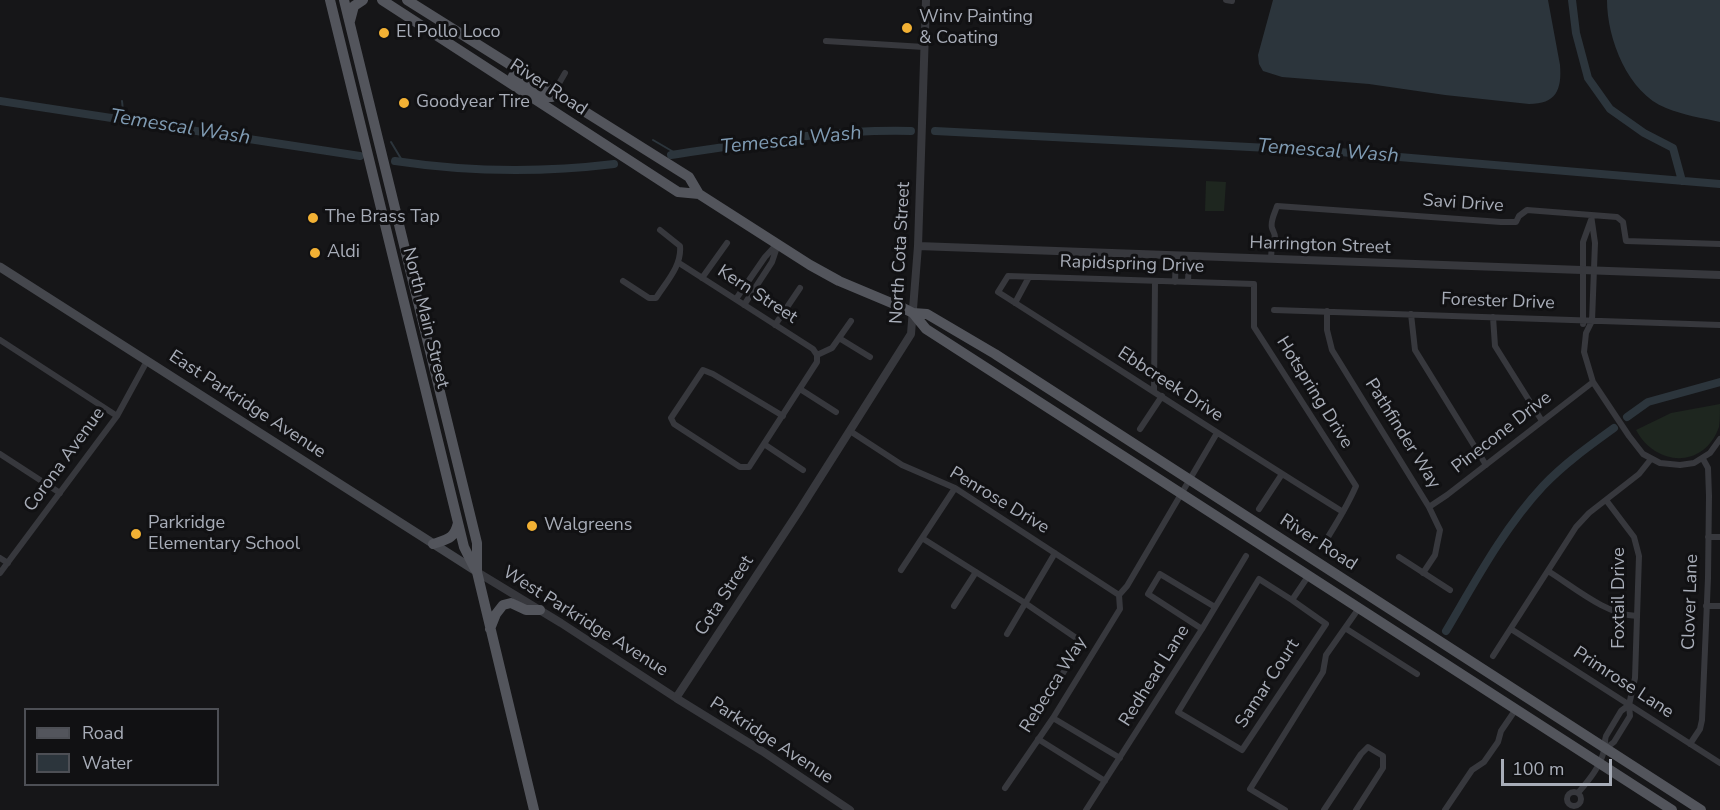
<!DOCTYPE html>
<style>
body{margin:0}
#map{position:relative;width:1720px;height:810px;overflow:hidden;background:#161618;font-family:"Nunito Sans",sans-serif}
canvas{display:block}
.legend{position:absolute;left:24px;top:708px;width:195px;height:78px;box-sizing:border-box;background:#111113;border:2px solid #4d4f55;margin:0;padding:8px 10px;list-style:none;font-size:18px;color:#a8adb8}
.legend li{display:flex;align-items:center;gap:12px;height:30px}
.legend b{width:30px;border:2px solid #4d4f55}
.scale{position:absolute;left:1501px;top:759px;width:111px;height:27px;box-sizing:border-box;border:3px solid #a8adb8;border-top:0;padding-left:8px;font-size:18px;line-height:21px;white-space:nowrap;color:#a8adb8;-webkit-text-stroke:4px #111113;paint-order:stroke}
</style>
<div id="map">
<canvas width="1720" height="810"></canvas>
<ul class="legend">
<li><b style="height:8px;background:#53555c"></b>Road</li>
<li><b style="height:16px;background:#2c353c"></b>Water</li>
</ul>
<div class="scale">100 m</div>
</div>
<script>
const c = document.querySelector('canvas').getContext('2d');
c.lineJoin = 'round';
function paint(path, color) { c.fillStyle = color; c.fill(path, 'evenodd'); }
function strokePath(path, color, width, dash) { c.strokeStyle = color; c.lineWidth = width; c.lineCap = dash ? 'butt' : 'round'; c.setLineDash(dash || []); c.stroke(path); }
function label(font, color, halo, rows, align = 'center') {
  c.font = font + ' "Nunito Sans",sans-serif'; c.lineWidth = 6; c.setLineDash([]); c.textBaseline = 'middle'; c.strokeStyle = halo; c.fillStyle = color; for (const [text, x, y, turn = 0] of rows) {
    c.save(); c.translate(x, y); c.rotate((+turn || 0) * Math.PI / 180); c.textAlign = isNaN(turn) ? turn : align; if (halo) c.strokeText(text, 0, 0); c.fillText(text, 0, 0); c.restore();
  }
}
paint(new Path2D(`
 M1206 181 1226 182 1224 211H1205Z
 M1720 404C1720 411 1720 421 1719 427 1704 469 1656 467 1636 430L1671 413Z`), '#1e261f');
paint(new Path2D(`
 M1273 0H1548L1560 65C1562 90 1556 104 1529 104L1445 95 1369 84 1282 77 1263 71 1259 64 1258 55Z
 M1607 0H1720V122C1702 118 1683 115 1666 108 1628 93 1607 39 1607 0Z`), '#2c353c');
strokePath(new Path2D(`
 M122 101 124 120
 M653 140 677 154
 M391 142 403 162`), '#2c353c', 2);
strokePath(new Path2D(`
 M1572 0 1576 33 1588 78 1610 109 1644 133 1673 148 1682 181
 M0 101 360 156
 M935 131 1328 151 1720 184
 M671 155C751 143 830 129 911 131
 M395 161C468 172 540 173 614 164
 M1627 417 1648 402 1720 382
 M1446 631C1475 582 1503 529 1543 486 1564 464 1589 446 1614 428`), '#2c353c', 8);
strokePath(new Path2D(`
 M1226 0 1232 1
 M826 41 924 47
 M554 92 565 73
 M1591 215 1595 243 1592 321 1586 333 1584 352 1593 382 1629 436 1643 454 1660 463 1680 465 1694 463 1710 453 1720 439
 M1271 259 1272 241 1275 237C1275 234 1273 231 1272 228 1270 221 1275 213 1277 206L1501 222H1516L1519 216 1527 210 1617 217 1623 222 1626 241 1720 244
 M679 263 813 349 817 355
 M702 278 727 243
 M623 281 649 298H656C666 282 682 266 680 246L660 230
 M1175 282 1176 256
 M1188 282 1189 256
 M736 299 765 257 777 244
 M1015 303 1029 277
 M744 305 772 262 778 244
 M1274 310 1720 325
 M1327 311V330L1332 350 1429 507 1440 530 1435 555 1423 573
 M1411 314 1415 350 1486 465
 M1493 317 1495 346 1542 421
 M1583 324V242L1591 220
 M775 325 800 288
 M839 338 870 357
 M0 340 117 416
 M817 355 832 348 851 321
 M800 389 836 412
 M1154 392 1155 281
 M783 416 713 374 703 370 671 418 674 424 740 467H749L817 362V355
 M1140 429 1162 396
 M850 431 902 465 955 488 1119 595 1127 586 1217 433
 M764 444 803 470
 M0 454 60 493
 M1429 507 1447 495 1593 382
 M1259 509 1282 474
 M1708 537H1720
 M922 538 1025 603 1082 642 1060 678
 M1323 545C1335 526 1347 507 1356 486L1254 327V284L1008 276 998 292C1113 365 1227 440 1343 512
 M1399 557 1450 590
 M0 558 8 563
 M901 570 955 488
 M1548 571C1574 587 1606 615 1637 616
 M0 573 117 416 147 361
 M1259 579 1292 600 1326 624 1242 750 1178 712Z
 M1292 600 1309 575
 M954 606 976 572
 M1706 606H1720
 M1345 628 1417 674
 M1202 629 1148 594 1160 574 1215 607
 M1511 629 1720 763
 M1007 634 1055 553
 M1493 656 1576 527 1589 513 1639 474 1651 459
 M1053 718 1120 758
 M1038 739 1105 781
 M1690 744 1700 729 1702 720 1708 578 1709 496 1708 468 1703 459
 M1605 749 1614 742 1630 716 1629 705 1635 678 1639 556 1634 537 1606 500
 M1005 788 1053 718 1120 609 1119 595
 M1567 799a7 7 0 1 1 14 0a7 7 0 1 1-14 0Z
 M1578 793C1588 781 1601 766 1604 750 1606 745 1604 741 1606 736L1621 711 1629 705
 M1086 810 1202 629 1246 556
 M1285 810 1250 789 1323 672 1326 655 1359 608
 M1324 810 1361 754 1368 747 1383 756V768L1356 810
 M1445 810 1472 770 1484 762 1498 742 1501 731 1516 709`), '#37383d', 6);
strokePath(new Path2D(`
 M918 246 1720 275
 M477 572 561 623 676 698 762 751 850 810
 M676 698 799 511 911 334 918 246 926 0`), '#37383d', 8);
strokePath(new Path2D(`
 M0 267 476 571`), '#45474d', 9);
strokePath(new Path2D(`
 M330 0 464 547 475 569
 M344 0 477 543V572L534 810
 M382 0 678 192 699 194
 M407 0 689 177 699 194 810 265 839 281 901 307 913 313 926 329 1672 810
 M350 21 354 6 363 0
 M513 76 548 97H552L554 92
 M913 313 927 314 995 354 1701 810
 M433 544C448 539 454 539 458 523
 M490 629 496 614 503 605 511 603 526 610H540`), '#53555c', 10);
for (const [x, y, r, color] of [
 [907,28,6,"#f2b134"],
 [384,33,6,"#f2b134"],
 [404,103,6,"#f2b134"],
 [313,218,6,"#f2b134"],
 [315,253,6,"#f2b134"],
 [532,526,6,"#f2b134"],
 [136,534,6,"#f2b134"]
]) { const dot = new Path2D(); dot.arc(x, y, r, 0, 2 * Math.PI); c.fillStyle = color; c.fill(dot); strokePath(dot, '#111113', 2); }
label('18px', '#a8adb8', '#111113', [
 ["Winv Painting",919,18],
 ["& Coating",919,39],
 ["El Pollo Loco",396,33],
 ["Goodyear Tire",416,103],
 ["The Brass Tap",325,218],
 ["Aldi",327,253],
 ["Parkridge",148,524],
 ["Elementary School",148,545],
 ["Walgreens",544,526]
], 'left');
label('18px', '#a8adb8', '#111113', [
 ["River Road",548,88,33],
 ["Savi Drive",1463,204,4],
 ["Harrington Street",1320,246,2],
 ["North Cota Street",901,253,-87],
 ["Rapidspring Drive",1132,265,2],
 ["Kern Street",757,295,33],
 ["Forester Drive",1498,302,2],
 ["North Main Street",425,318,76],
 ["Ebbcreek Drive",1170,385,33],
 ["Hotspring Drive",1314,393,58],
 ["East Parkridge Avenue",247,405,33],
 ["Pinecone Drive",1502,433,-38],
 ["Pathfinder Way",1402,434,58],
 ["Corona Avenue",65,460,-54],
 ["Penrose Drive",999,501,31],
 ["River Road",1318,543,33],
 ["Cota Street",725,596,-57],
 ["Foxtail Drive",1620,598,-90],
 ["Clover Lane",1691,602,-88],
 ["West Parkridge Avenue",585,622,32],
 ["Redhead Lane",1155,676,-58],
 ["Primrose Lane",1623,683,33],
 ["Samar Court",1268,684,-57],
 ["Rebecca Way",1054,685,-58],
 ["Parkridge Avenue",771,741,33]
]);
label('italic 20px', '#7f9bb3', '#111113', [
 ["Temescal Wash",180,128,9],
 ["Temescal Wash",791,141,-6],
 ["Temescal Wash",1328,152,4]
]);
</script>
